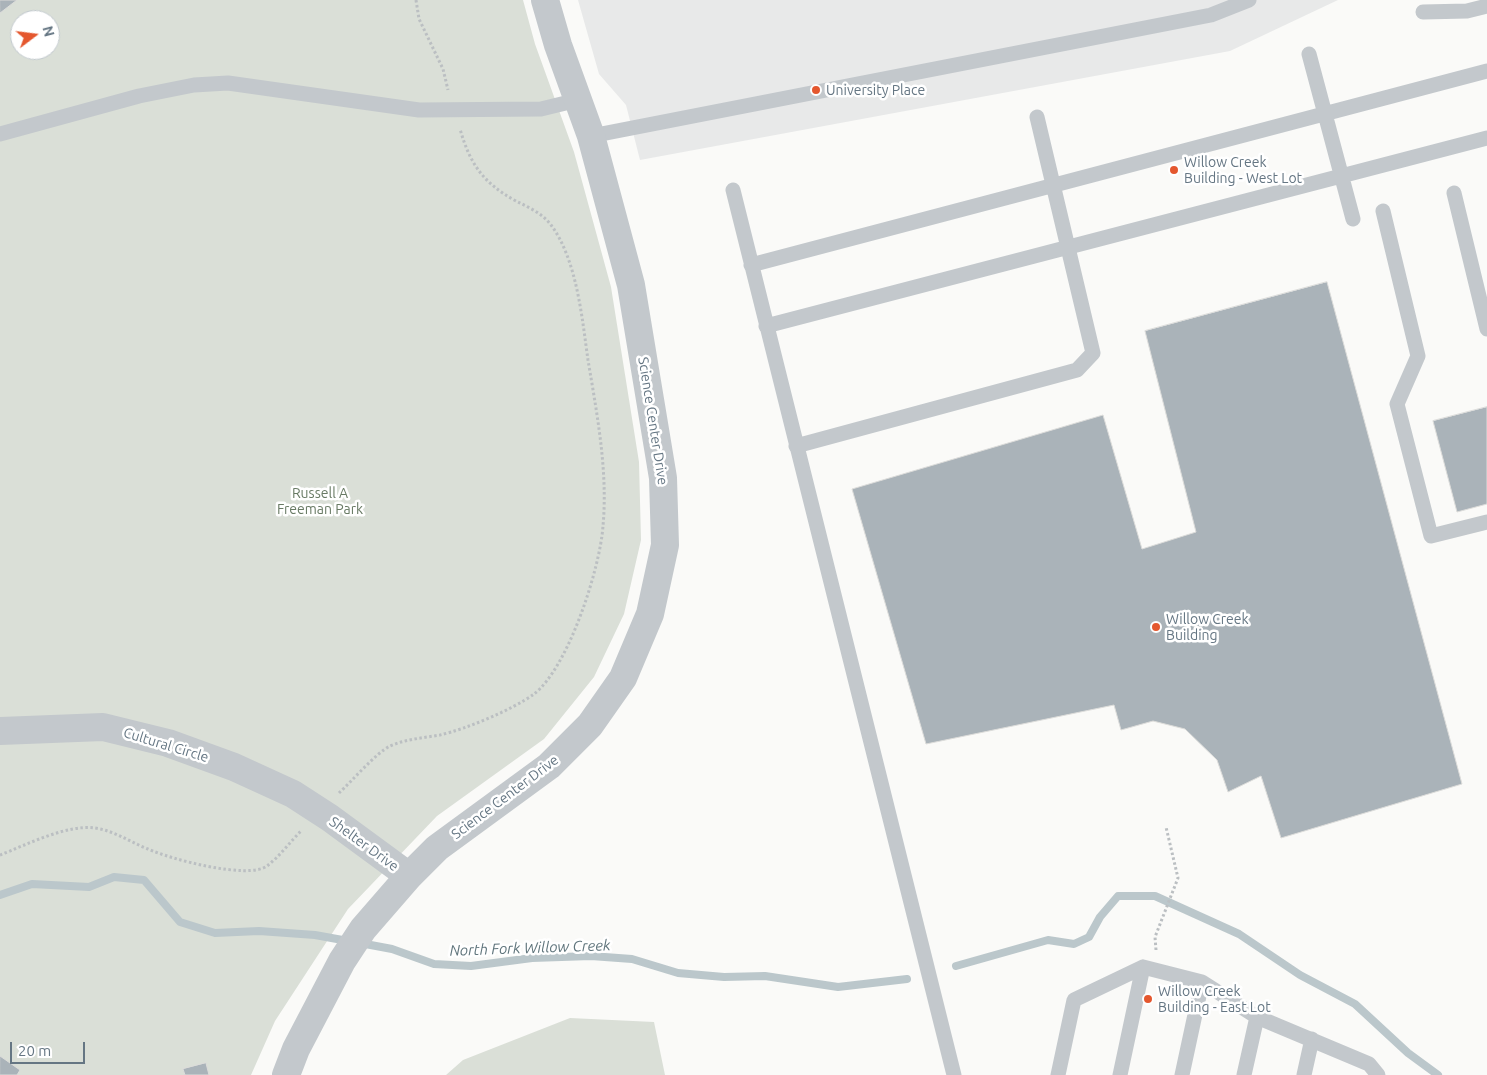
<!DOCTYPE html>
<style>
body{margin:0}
#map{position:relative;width:1487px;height:1075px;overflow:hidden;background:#fafaf8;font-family:Ubuntu,sans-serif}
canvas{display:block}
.north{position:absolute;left:10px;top:10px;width:50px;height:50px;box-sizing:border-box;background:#fff;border:1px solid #c1c8cd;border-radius:50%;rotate:75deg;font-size:14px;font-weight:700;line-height:20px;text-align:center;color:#657683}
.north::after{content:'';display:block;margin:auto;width:18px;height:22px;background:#e4572e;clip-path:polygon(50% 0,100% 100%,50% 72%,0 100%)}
.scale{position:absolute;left:10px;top:1042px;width:75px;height:22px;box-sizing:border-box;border:2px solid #657683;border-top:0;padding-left:6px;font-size:15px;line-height:18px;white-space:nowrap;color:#657683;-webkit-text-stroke:4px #fff;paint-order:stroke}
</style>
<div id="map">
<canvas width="1487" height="1075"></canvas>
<div class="north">N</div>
<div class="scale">20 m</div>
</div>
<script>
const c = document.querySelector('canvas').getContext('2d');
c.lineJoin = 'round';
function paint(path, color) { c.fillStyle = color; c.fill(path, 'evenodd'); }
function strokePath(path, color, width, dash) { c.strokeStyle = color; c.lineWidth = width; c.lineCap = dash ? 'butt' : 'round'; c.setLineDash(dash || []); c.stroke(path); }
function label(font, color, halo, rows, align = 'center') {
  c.font = font + ' Ubuntu,sans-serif'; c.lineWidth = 5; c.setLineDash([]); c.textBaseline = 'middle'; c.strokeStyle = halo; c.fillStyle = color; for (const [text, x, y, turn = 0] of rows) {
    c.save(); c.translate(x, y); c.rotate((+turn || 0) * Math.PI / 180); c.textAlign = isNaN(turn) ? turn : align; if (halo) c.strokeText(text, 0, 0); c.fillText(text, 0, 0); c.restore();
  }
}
paint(new Path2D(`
 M578 0H1338L1230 51 640 160 626 105 599 74Z`), '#e8e9e9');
paint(new Path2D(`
 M0 0H523L535 44 574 152 611 287 639 462 641 540 624 614 594 677 544 739 437 816 348 909 275 1021 251 1075H0ZM20 20H50V50H20Z
 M570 1018 654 1022 665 1075H446L463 1060Z`), '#dadfd7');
strokePath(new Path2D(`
 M0 895 32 884 89 887 114 877 144 880 180 922 215 933 259 931 315 935 348 941
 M360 943 392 949 434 964 471 966 532 958 591 956 632 959 678 973 724 977 765 976 838 987 907 979
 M956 966 1048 940 1074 944 1089 937 1100 917 1118 896H1155L1239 934 1300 975 1355 1004 1408 1053 1438 1075`), '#bbc7cb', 8);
const building = new Path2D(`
 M0 0H17L0 13Z
 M1327 282 1462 784 1281 838 1261 776 1228 792 1217 760 1185 729 1153 721 1121 730 1114 705 926 744 852 489 1103 415 1142 549 1196 532 1145 331Z
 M1487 407V504L1457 512 1433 421Z
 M0 1056 20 1070 17 1075H0Z
 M206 1063 209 1075H185L183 1069Z`);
paint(building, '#aab3b9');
strokePath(building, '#dcdcda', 1);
strokePath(new Path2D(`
 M416 0 419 19 443 69 448 90
 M339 793C352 781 376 753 390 746 406 739 423 738 440 735 466 729 512 710 534 694 568 668 600 569 603 526 608 471 597 414 588 360 582 318 577 260 551 225 542 213 528 207 516 201 483 183 470 164 460 129
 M0 855C26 845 67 824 95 828 115 831 130 842 148 849 170 859 248 880 267 866 279 857 290 842 301 831
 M1156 950 1155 937 1178 878 1166 827`), '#bbbfc2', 3, [2.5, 2.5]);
strokePath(new Path2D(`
 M1423 12 1467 11 1487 6
 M1309 54 1353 219
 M0 134 139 96 194 85 228 83 419 110 541 109 578 100
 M591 136 1211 15 1249 0
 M733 190 954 1075
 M1454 193 1487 329
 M1383 211 1418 356 1397 404 1431 536 1487 522
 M751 265 1487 71
 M766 326 1487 138
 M796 446 1077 370 1093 353 1037 117
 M1058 1075 1074 1000 1143 967 1202 982 1257 1017 1369 1064 1378 1075
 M1120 1075 1143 967
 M1182 1075 1202 982
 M1244 1075 1257 1017
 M1304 1075 1312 1039`), '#c3c8cc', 15);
strokePath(new Path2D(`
 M0 731 103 727 168 743 234 767 293 794 330 818 409 876
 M286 1075 296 1049 342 961 363 929 409 876 437 848 549 766 590 725 623 678 650 614 665 545 663 478 631 285 591 136 558 45 545 0`), '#c3c8cc', 28);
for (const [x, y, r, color] of [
 [816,90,5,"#e4572e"],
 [1174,170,5,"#e4572e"],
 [1156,627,5,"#e4572e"],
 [1148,999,5,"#e4572e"]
]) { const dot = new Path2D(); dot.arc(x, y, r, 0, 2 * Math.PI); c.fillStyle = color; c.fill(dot); strokePath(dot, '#fff', 2); }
label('14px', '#657683', '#fff', [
 ["University Place",826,90],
 ["Willow Creek",1184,162],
 ["Building - West Lot",1184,178],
 ["Willow Creek",1166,619],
 ["Building",1166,635],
 ["Willow Creek",1158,991],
 ["Building - East Lot",1158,1007]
], 'left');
label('14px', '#657683', '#fff', [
 ["Science Center Drive",653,421,81],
 ["Cultural Circle",166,745,17],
 ["Science Center Drive",505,797,-37],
 ["Shelter Drive",364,844,36]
]);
label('14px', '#687a64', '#fff', [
 ["Russell A",320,493],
 ["Freeman Park",320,509]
]);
label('italic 15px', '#60757c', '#fff', [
 ["North Fork Willow Creek",530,948,-2]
]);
</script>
